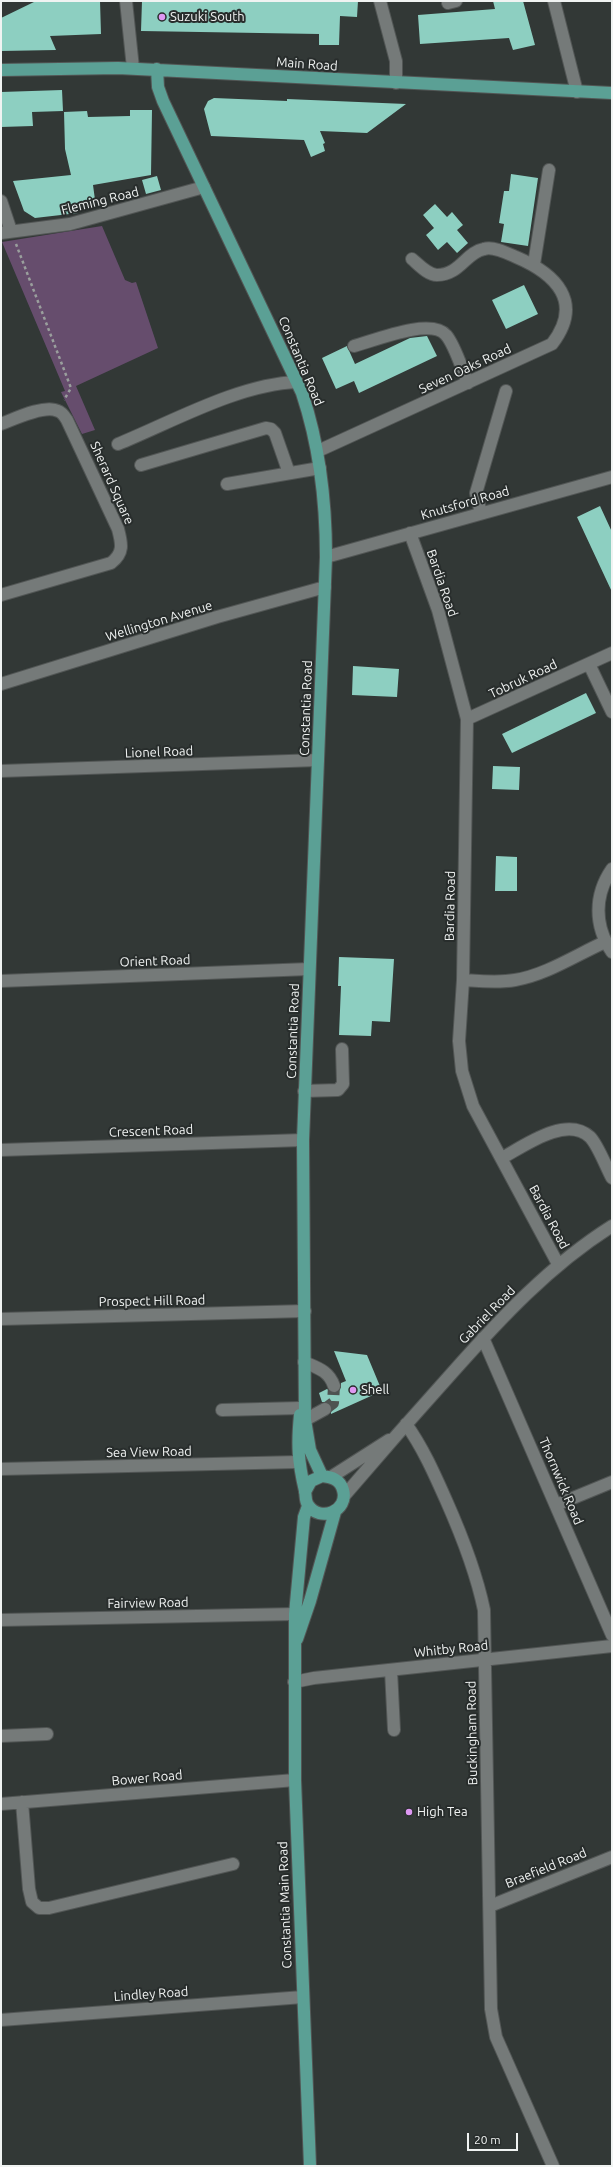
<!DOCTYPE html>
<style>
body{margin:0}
#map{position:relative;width:613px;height:2167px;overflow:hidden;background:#323836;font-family:Ubuntu,sans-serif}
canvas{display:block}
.frame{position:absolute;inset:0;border:2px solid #f0f3f2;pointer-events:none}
.scale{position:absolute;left:467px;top:2133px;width:51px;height:18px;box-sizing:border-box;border:2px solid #f0f3f2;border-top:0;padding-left:5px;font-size:12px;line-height:14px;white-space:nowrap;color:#f0f3f2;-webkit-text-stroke:3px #282d2c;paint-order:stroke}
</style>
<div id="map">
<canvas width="613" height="2167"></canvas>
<div class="frame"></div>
<div class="scale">20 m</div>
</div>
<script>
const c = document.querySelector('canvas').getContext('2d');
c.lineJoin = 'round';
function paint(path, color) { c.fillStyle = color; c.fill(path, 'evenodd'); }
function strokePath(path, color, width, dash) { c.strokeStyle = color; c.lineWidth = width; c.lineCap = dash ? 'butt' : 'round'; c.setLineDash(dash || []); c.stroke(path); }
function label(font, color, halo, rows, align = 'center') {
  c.font = font + ' Ubuntu,sans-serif'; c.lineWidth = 4; c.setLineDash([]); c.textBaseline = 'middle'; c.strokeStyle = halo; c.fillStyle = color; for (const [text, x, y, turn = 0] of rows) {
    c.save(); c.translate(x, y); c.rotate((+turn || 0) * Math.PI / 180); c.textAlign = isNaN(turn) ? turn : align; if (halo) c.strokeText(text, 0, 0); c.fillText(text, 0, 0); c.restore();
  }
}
paint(new Path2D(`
 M102 226 125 280 132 283 136 282 158 348 76 386 95 430 82 434 61 392 65 391 2 242Z`), '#664d6d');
paint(new Path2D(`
 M36 1H100L101 34 50 36 56 50 1 51V18Z
 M142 1H358L357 17 340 16 339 45H319V34L141 31Z
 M493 1H523L535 45 513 50 509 38 420 44 418 15 495 9Z
 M62 90 63 111 32 112 33 126 1 127V92Z
 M214 98 287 101V99L406 104 367 133 320 131 325 143 323 144 325 151 311 157 304 140 211 136 204 109 208 101Z
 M130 110H152L151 175 93 185 96 207 78 212V213L35 218 24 211 13 181 71 175 65 149 64 112 87 111 88 117 130 116Z
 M511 174 538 178 528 246 501 242 504 224 499 223 504 191H509Z
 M157 176 161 190 146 194 142 180Z
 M435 204 447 217 452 212 463 225 457 230 468 243 457 253 447 242 438 250 426 235 434 228 423 215Z
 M524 285 538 314 506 329 492 300Z
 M427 336 437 356 359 393 354 381 336 389 322 358 347 346 355 364 410 338Z
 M600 506 612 532V592L577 517Z
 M353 666 399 669 397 697 352 695Z
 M586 693 596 713 512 753 502 734Z
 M493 766 520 767 519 790 492 789Z
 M496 856 517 857V891H495Z
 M339 957 394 959 390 1022 372 1021 371 1036 339 1035 341 986H338Z
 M334 1351 367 1355 382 1391 331 1414V1405L329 1402H322L319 1393 327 1389 333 1393H337L341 1387V1383L346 1381Z`), '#8dcfc1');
strokePath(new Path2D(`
 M325 1409 333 1403 334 1386`), '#4e5452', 12, [12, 6]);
const minor = new Path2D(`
 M126 1 133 68
 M380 1 396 61V83
 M554 1 577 92
 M448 3 456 1
 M1 201 11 231
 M1 233 70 224 204 187
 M534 264 549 170
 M354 346C373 341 431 317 446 335 455 345 462 370 468 383
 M1 424C14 419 45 404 58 411 62 412 65 417 67 420L118 529C122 544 124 553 111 563L1 595
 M118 444C172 422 239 384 297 382
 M318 451 552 344C584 302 556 274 516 257 507 253 493 246 484 249 466 252 460 275 437 275 428 275 419 265 412 259
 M141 465 266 428 271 429 275 433 289 473
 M227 484 320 468
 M481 513 476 493 506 391
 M410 533 438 610 467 719 463 980 459 1041 462 1071 473 1106 558 1264
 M326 557 612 477
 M589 664 612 712
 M1 684 217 617 325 587
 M467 719 612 653
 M1 771 318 760
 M612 869C594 895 594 926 612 952
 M463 980C480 981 498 983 515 980 546 975 576 955 605 942
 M1 981 309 969
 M304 1091 338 1090 343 1084 342 1049
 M1 1150 303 1140
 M502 1158C524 1146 566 1115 590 1137 598 1145 606 1167 612 1178
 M1 1319 305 1311
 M483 1338 612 1635
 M304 1362C318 1368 329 1371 334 1386
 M222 1410 300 1408
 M305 1420 325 1409
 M406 1424C423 1448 434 1473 446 1500 462 1536 476 1571 484 1610L491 2009 496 2037 553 2166
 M1 1469 298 1462
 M331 1477 389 1440
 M344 1496C379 1455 415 1414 452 1373 500 1319 550 1265 612 1226
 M556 1505 612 1482
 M1 1620 295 1614
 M391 1670 394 1730
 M294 1682 314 1678 612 1646
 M1 1736 47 1734
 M22 1802 29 1889 32 1902 39 1908H49L233 1864
 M1 1804 295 1780
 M490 1906 612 1857
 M1 2020 303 1997`);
const major = new Path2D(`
 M157 69 158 87 163 101 302 393C320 447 326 500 326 557L303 1140 305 1420 310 1450 322 1476
 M1 70 118 68 612 93
 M300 1415C297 1445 298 1461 305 1491 306 1496 305 1501 308 1505 320 1523 349 1511 343 1490 340 1479 331 1477 322 1476L311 1481 305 1492
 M308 1506 304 1517 295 1614V1780L310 2166
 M297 1639 310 1601 335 1512`);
strokePath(minor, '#525655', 14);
strokePath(major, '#525655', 14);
strokePath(new Path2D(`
 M16 244 71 388 64 400`), '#9a9f9d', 2.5, [3, 3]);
strokePath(minor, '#757a79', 12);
strokePath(major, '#5ba095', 12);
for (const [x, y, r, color] of [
 [162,17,4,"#de98f2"],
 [353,1390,4,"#de98f2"],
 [409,1812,4,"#de98f2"]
]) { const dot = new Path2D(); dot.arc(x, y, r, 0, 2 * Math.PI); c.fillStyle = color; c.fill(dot); strokePath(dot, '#282d2c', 1.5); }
label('13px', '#f0f3f2', '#282d2c', [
 ["Suzuki South",170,17],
 ["Shell",361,1390],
 ["High Tea",417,1812]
], 'left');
label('13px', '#f0f3f2', '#282d2c', [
 ["Main Road",307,64,4],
 ["Fleming Road",100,201,-14],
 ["Constantia Road",301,361,67],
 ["Seven Oaks Road",465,369,-25],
 ["Sherard Square",112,483,66],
 ["Knutsford Road",465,503,-16],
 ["Bardia Road",442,583,71],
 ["Wellington Avenue",159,621,-17],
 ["Tobruk Road",523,679,-25],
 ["Constantia Road",306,708,-88],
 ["Lionel Road",159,752,-2],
 ["Bardia Road",450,906,-89],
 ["Orient Road",155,961,-2],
 ["Constantia Road",293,1031,-88],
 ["Crescent Road",151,1131,-2],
 ["Bardia Road",549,1217,62],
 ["Prospect Hill Road",152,1301,-1],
 ["Gabriel Road",487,1315,-46],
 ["Sea View Road",149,1452,-1],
 ["Thornwick Road",561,1481,67],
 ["Fairview Road",148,1603,-1],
 ["Whitby Road",451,1649,-6],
 ["Buckingham Road",472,1733,-91],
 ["Bower Road",147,1778,-5],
 ["Braefield Road",546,1868,-22],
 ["Constantia Main Road",285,1905,-92],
 ["Lindley Road",151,1994,-4]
]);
</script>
